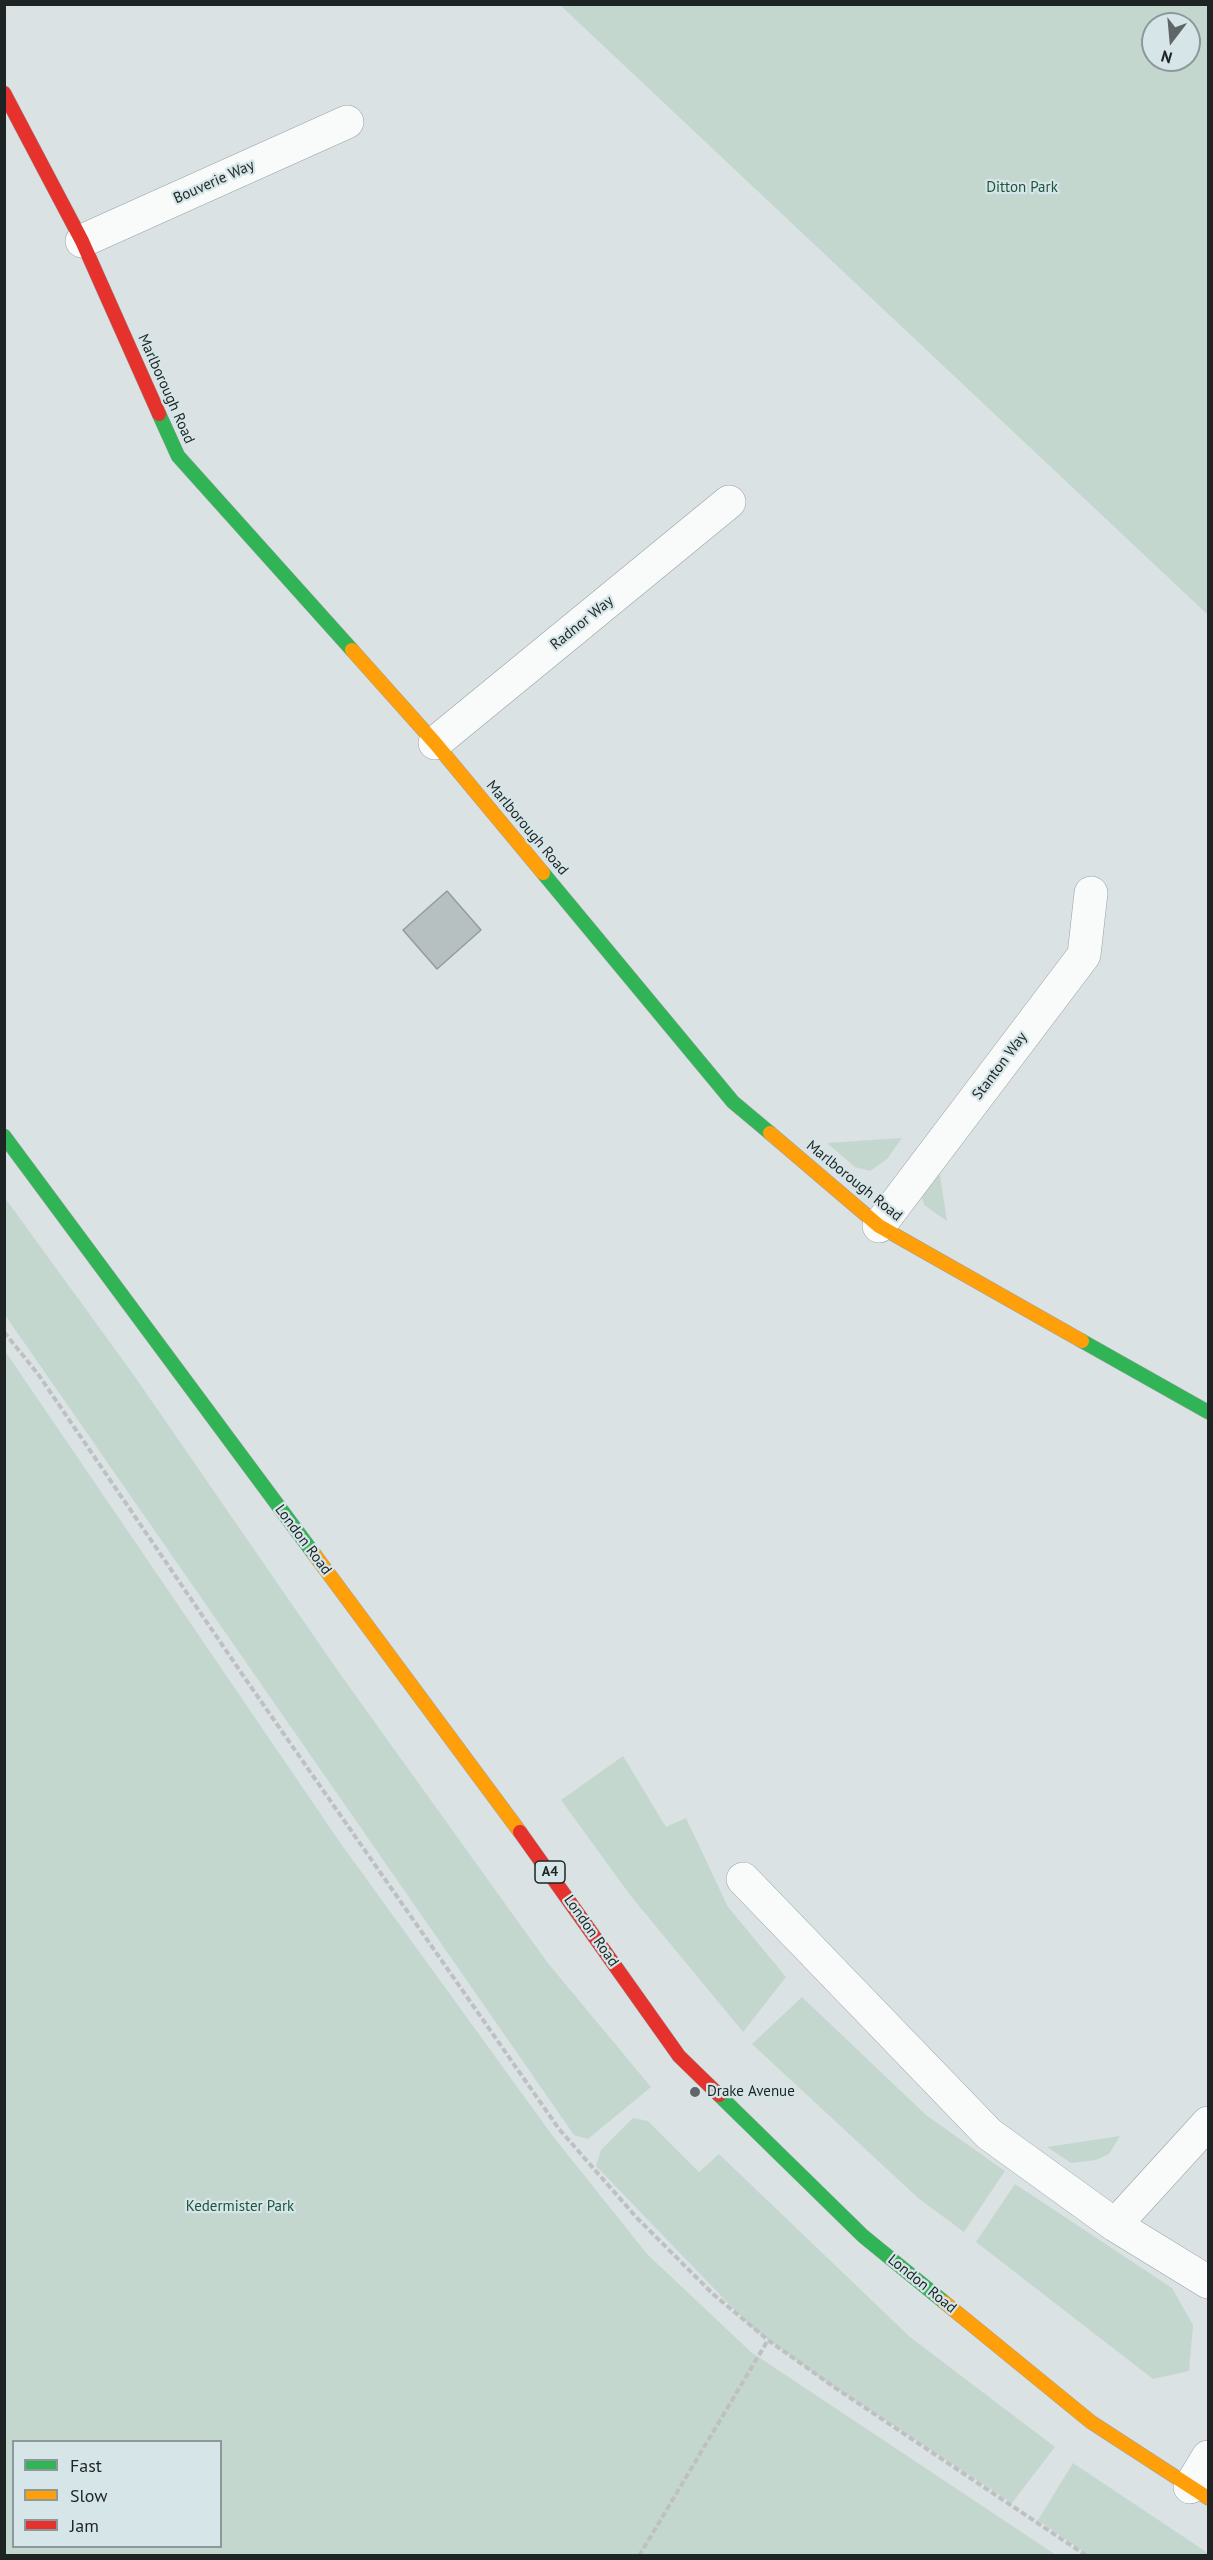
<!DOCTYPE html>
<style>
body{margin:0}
#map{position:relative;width:1213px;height:2560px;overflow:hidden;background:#dae2e4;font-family:"PT Sans",sans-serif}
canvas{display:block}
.frame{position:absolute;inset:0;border:6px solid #1e2424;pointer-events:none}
.legend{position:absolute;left:12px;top:2440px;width:210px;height:108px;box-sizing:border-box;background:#d6e6e8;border:2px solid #8c989a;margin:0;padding:8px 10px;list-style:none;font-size:18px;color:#1e2424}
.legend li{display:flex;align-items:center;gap:12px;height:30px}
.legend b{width:30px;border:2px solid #8c989a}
.north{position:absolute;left:1141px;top:12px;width:60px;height:60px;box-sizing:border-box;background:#d6e6e8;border:2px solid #8c989a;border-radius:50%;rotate:196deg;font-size:16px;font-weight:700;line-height:24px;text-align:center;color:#1e2424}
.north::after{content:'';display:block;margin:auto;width:21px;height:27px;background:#606667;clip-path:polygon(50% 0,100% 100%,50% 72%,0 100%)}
</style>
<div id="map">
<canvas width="1213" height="2560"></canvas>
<div class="frame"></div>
<ul class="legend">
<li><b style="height:8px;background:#30b455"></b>Fast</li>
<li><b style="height:8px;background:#ff9f0a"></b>Slow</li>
<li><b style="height:8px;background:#e5322d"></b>Jam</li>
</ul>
<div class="north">N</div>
</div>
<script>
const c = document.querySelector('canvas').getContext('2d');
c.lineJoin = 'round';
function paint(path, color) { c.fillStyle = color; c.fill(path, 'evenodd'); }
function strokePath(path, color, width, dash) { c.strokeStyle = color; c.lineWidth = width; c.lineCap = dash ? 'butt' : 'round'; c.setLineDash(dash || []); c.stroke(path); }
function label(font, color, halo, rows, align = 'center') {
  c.font = font + ' "PT Sans",sans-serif'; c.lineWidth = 4.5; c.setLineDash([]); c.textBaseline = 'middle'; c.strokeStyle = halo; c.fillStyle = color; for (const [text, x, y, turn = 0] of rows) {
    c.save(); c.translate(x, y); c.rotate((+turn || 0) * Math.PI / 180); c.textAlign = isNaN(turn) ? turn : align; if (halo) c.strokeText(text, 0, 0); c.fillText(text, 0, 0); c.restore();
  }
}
paint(new Path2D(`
 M560 5H1208V615ZM1153 24H1189V60H1153Z
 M902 1138 887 1159 870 1171 855 1167 827 1143Z
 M935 1143 947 1221 924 1205 917 1179Z
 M5 1198 133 1374 338 1671 547 1962 651 2087 588 2139 574 2135 5 1315Z
 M5 1351 339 1841 552 2135 647 2254 751 2352 1056 2555H5ZM14 2442H220V2546H14Z
 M623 1756 666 1827 686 1818 728 1907 786 1977 743 2032 630 1895 561 1800Z
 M802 1997 926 2115 1005 2171 964 2232 918 2198 752 2044Z
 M633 2118 648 2121 699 2172 719 2154 910 2337 1055 2447 1012 2503 822 2379 751 2327 596 2166 601 2150Z
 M1120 2136 1109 2154 1096 2160 1071 2163 1047 2147Z
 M1015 2184 1172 2288 1193 2325 1189 2371 1153 2379 976 2242Z
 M1073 2463 1208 2553V2555H1088L1038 2520Z`), '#c4d7cf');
const building = new Path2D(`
 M447 891 481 930 437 969 403 930Z`);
paint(building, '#b6c0c0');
strokePath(building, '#959b9c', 1.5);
const street = new Path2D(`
 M82 241 347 122
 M435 743 729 502
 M879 1226 1084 955 1091 893
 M743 1879 989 2134 1115 2225 1208 2282
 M1115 2225 1208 2123
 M1190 2487 1208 2457`);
const fast = new Path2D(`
 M159 414 178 456 352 650
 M543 873 733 1102 770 1133
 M4 1136 314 1554
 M1082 1341 1208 1412
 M719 2095 863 2236 944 2302`);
const slow = new Path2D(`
 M352 650 435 743 543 873
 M770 1133 879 1226 1082 1341
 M314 1554 520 1832
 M944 2302 1091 2422 1208 2498`);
const jam = new Path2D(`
 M4 93 82 241 159 414
 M520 1832 679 2056 719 2095`);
strokePath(street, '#9aa1a2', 34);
strokePath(fast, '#9aa1a2', 15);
strokePath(slow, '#9aa1a2', 15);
strokePath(jam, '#9aa1a2', 15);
strokePath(new Path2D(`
 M4 1332 38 1374 242 1674 559 2129 637 2218 713 2294 768 2340 834 2387 1087 2556
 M639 2556 768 2340`), '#bec0c1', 4, [6, 3]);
strokePath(street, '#f9fbfb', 33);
strokePath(fast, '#30b455', 14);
strokePath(slow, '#ff9f0a', 14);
strokePath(jam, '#e5322d', 14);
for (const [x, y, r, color] of [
 [695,2092,6,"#606667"]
]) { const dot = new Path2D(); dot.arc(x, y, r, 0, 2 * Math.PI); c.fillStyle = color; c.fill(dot); strokePath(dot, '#d6e6e8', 2); }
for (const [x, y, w] of [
 [550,1872,30]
]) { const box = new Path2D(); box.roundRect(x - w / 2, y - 11, w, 22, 4.5); c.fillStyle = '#d6e6e8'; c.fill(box); strokePath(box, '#1e2424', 1.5); }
label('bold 14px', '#1e2424', null, [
 ["A4",550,1872]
]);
label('15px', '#1e2424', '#d6e6e8', [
 ["Bouverie Way",214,182,-24],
 ["Marlborough Road",166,389,66],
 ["Radnor Way",582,623,-39],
 ["Marlborough Road",527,828,50],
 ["Stanton Way",1000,1066,-53],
 ["Marlborough Road",854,1181,39],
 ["London Road",303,1540,53],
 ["London Road",591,1931,55],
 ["London Road",922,2284,39]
]);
label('15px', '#1c543c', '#d6e6e8', [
 ["Ditton Park",1022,188],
 ["Kedermister Park",240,2207]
]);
label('15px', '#1e2424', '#d6e6e8', [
 ["Drake Avenue",707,2092]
], 'left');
</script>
